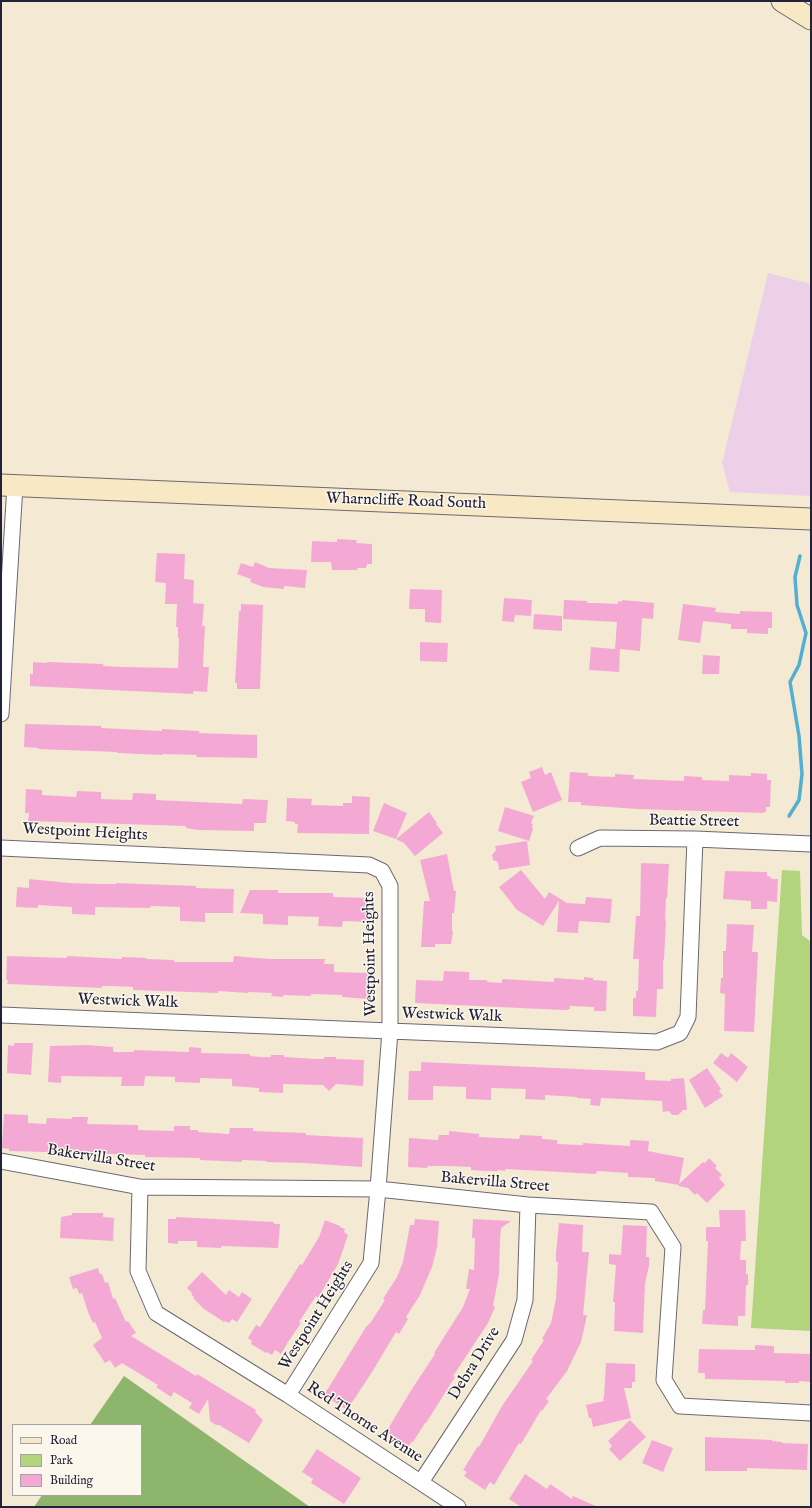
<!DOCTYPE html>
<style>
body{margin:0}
#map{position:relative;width:812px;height:1508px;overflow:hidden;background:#f4ead4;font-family:"IM FELL English",serif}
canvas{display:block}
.frame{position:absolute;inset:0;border:2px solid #22223b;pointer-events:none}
.legend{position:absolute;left:12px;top:1424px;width:130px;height:72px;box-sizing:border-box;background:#fbf7ec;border:1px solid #a4a2a5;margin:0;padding:5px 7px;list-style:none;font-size:12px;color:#22223b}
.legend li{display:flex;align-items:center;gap:8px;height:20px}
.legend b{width:20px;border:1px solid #a4a2a5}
</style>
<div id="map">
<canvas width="812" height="1508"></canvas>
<div class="frame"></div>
<ul class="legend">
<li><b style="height:5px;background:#f8e8c3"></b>Road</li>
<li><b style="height:11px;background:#b2d47d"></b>Park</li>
<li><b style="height:11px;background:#f4a9d5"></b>Building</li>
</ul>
</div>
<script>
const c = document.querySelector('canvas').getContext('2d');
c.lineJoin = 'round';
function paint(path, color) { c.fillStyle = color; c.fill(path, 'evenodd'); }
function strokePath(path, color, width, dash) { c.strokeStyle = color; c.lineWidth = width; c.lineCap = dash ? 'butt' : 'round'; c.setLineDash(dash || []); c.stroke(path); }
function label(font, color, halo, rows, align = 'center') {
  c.font = font + ' "IM FELL English",serif'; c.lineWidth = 3; c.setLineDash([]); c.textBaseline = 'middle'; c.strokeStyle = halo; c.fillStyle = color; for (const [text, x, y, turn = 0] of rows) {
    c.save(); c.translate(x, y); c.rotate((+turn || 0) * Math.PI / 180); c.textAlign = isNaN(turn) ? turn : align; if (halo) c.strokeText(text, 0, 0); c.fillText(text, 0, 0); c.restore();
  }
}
paint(new Path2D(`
 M768 273 811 284V496L730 492 722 463Z`), '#edd0e8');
paint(new Path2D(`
 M782 870 800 871 802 935 811 942V1331L751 1328Z`), '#b2d47d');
paint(new Path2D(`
 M124 1376 310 1507H34L42 1495H141V1425H90Z`), '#8db66c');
strokePath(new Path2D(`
 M789 816 799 800 802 774 799 736 790 682 799 665 806 633 797 605 795 577 800 556`), '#53afd1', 3.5);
paint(new Path2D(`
 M337 539 357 540 356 543 372 544V564H367L366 568H358L357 570H332L331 562H311L312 541 337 542Z
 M157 553 185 554 184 579 194 580 193 603 204 604 202 626H205L203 667H209L207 692 193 691V694L30 686V674H33V662L47 663V662L103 664V666L123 667 178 668 179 638H178V627H176L177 604H165L166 583 155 582Z
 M255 562 269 568 307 570 305 588 284 586V589L263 587 250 582 251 579 237 574 241 563 253 567Z
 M410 589 442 590 441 623 425 622V609H409Z
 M504 598 532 600 531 616 515 615 514 622 502 621Z
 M564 600 587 601V603H597L618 604V601L622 602V600L654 603 653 619 642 618 640 651 620 649 619 672 589 670 591 647 615 649 617 622 563 619Z
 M241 604 263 605 260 689H237V683H235L239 611H241Z
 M683 604 716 608 715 612 740 614V611L772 612V628H768V634L747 633V629H731V624L703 621 700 643 678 640Z
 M534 614 562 616V631L533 629Z
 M420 642 448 643 447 662 420 661Z
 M703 655 720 656 719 674H702Z
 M25 724 101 726V728L162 731V729L199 731V733L257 735V758L196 757 197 755 163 754 162 755 117 753V752L38 749V748L24 747Z
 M542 767 545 775 551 772 562 800 533 812 521 782 531 778 529 772Z
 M570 772 588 773V776L615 777V774L634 775 633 779 684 781V776L702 777V780L729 781V775L751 776V773L767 774V780H771L770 807H766V812H764V813L637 809 581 805V802H568Z
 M26 789 42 790V795L76 797 77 791 101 792V799L132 800 133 793 156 794V800L242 804 243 799 268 800 266 823H254V831L198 830 186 828V826L28 821 29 813H25Z
 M352 796 370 797 369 834 297 833 298 824H295V822L286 821 287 798 312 799 311 805 343 806V803H352Z
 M384 803 407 813 396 839 373 831Z
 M505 807 534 816 531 823 533 824 532 827 533 829 529 841 498 831Z
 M429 812 437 823 436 824 443 833 415 856 404 843 396 839Z
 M527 841 530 865 499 870 498 862 493 860 492 855 496 850 495 846Z
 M447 854 454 891H456L454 913H452V931L453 932 451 944H435V947H421L424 901H430L420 860Z
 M641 863 669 864 667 898H666L665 921H666L664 960H663V989H657L656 1017 633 1016V998H636V991H638L639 959H633L636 916H640Z
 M521 870 545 899 549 892 567 903 585 904 586 897 612 899 610 923 579 921 578 933 557 932 559 901 543 926 517 910 499 887Z
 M725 871 767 872V876L771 877V879H778L777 902 767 901V909H751V901L723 899Z
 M29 879 69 883 100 884H116V883L196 886V888L234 889 233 913H205V922L180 921V907L151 906 150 908 95 907V915L72 914V907L38 905V908L16 907 17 887 29 888Z
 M250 890H278V893H333V897L371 898V922L343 921 342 927 318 926 319 917 288 916V925L263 924V914L240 913Z
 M727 924 754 925 752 952H758L754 1032 724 1031 725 994 720 993 721 978H723V951H726Z
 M7 956 67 958V956L122 959V957L146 958V959L174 960V962H233L234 956 269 959H325L324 964H334V972L369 973 368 999 342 997V995L311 994V996L283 995V997L271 996 272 993 248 992V993L218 991V993L133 990V987L112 986H102V988L7 984 8 980H6Z
 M444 971 469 972V980H486L488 982 502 983V979L554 982V978L584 980V977L593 978V980L607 981 606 1011H594V1007L570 1006V1009L566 1010 541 1009 415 1003 416 980 443 981Z
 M14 1043H33L31 1075 7 1073 8 1045 14 1046Z
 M86 1045 113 1047V1051L115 1052H134V1050L189 1052V1047L201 1048V1053L250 1054V1056L261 1057H271V1055H284V1057L316 1059H324V1057H336V1059L364 1060 363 1086 336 1084 329 1091 323 1085 283 1084V1093L259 1092V1088L232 1086V1079L200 1078V1083L175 1082V1077L145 1076 144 1086H121L122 1077 61 1076V1083L48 1082 50 1046Z
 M721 1053 728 1058 731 1053 748 1067 737 1082 713 1063Z
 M421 1062 645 1072V1080L671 1081V1079L684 1078 687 1110H683L678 1115H672L669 1111 663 1112 662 1101 601 1098 600 1106 590 1105 591 1099 577 1098V1097L545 1095V1100L525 1099 526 1089 491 1088V1100L466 1099V1087L433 1086V1100H408L409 1071H421Z
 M707 1068 721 1089 719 1091 723 1096 705 1108 689 1080Z
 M4 1114 28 1115V1123L46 1124 47 1118 72 1119V1117H88L87 1124 138 1125V1130L174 1131V1126H190V1130H198V1132L229 1134 230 1128H253V1131L306 1133V1135L363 1138 362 1167 304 1163 266 1162V1161L242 1160V1162L200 1160V1158L145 1157V1155L9 1151V1149L2 1148Z
 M449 1131 479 1134V1137L519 1139 520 1135 542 1136V1139L557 1140V1144L581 1145H583V1143L630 1146V1140L649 1141 648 1151 684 1158 679 1184 703 1162 705 1163 709 1158 717 1166 715 1168 722 1175 719 1178 725 1185 707 1203 697 1193 695 1195 688 1188 678 1186 679 1185 655 1181V1178L628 1177V1173L597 1171 596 1174 505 1169V1171L498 1170V1171H486L471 1170V1167L447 1166H428L427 1168 408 1167 409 1138 438 1140 439 1135H449Z
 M719 1210H745L746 1241H741L740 1260H746V1274H748V1285H746L745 1316H738V1326L702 1324 703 1310H705L708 1241H706V1227H720Z
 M72 1213H103V1217L114 1218 113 1241 60 1238 61 1217 72 1215Z
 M176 1217 274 1222V1224H280L278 1248 221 1246V1248L197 1247V1241H178V1244L168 1243V1219H176Z
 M415 1219 439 1221 437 1247 432 1267 420 1295 406 1317 408 1319 399 1334 396 1332 372 1372 347 1410 324 1395 366 1327 371 1322 385 1300 383 1299 397 1277 403 1262 410 1225H414Z
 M473 1219 511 1221 501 1228 500 1240 499 1274 493 1306 495 1307 488 1323 453 1376 455 1377 426 1423H425L413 1442 412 1441 408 1448 385 1434 410 1392 435 1354 434 1353 463 1307 470 1289H466L469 1269 474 1270 475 1238H472Z
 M325 1220 340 1226V1227L345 1229 344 1232 348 1235 338 1264 318 1298 316 1296 299 1322 301 1323 288 1342 281 1354 275 1350 272 1355 267 1352 266 1353 251 1344 252 1341 248 1338 256 1325 260 1327 300 1264 302 1265 319 1237Z
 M559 1223 583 1225 582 1252H589L583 1315H587L581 1342 567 1371 546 1399 549 1401 542 1411 541 1410 521 1444 519 1443 494 1485 490 1482 485 1490 464 1476 467 1472 463 1470 478 1446 479 1447 502 1406 533 1361 531 1360 544 1340 542 1339 551 1323 556 1299 558 1262H556V1253Z
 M623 1225 647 1226 646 1257H649V1266L645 1283 643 1333 614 1331 615 1302H613L616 1265 609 1264V1254L621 1255Z
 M98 1268 100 1274H102L105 1283 108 1282 113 1299 115 1298 126 1322 128 1321 136 1333 131 1336 196 1376 197 1374 256 1410 255 1412 263 1420 249 1443 219 1425H216L210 1421 208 1399 199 1414 189 1408 192 1403 174 1392 171 1397 156 1387 158 1385 122 1363 115 1368 110 1360 105 1363 93 1345 102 1338 95 1322 93 1323 88 1312 82 1293 79 1294 77 1288 73 1289 69 1277Z
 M202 1272 226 1295 229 1290 239 1297 242 1292 252 1299 237 1322 232 1319 229 1323 225 1321 224 1322 204 1309 193 1298 194 1297 191 1294 192 1293 187 1288Z
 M755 1345 774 1346V1353L811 1354V1382L799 1381V1383H785V1381L705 1379V1373H698L699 1349 750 1350H755Z
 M606 1363 635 1364V1382H632V1388H624L631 1418 593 1427 591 1418H589L586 1405 604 1401 603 1397H604Z
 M630 1420 646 1437 620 1461 609 1449 612 1446 608 1441Z
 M705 1437 772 1440V1441L782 1442V1443L808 1444 807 1470 747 1468V1471H705Z
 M652 1440 673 1448 663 1472 642 1463Z
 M317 1449 361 1478 344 1504 311 1483 313 1479 302 1472Z
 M525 1474 547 1489 550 1484 572 1499 573 1496 598 1507H521L509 1499Z`), '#f4a9d5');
const street = new Path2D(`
 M1 714 15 485
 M1 848 369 865 382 871 390 886V1031L378 1189 371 1263 288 1395
 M578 848 600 838 695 839 811 844
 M1 1015 657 1042 680 1033 688 1017 695 839
 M1 1161 140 1187 378 1189 528 1205 651 1212 673 1247 664 1380 680 1406 811 1413
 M140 1187 138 1271 156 1313 288 1395 458 1507
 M421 1482 514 1340 525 1300 528 1205`);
const secondary = new Path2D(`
 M782 1 811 19
 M1 485 811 519`);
strokePath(street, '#6c6871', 17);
strokePath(secondary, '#6c6871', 23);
strokePath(street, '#fff', 15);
strokePath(secondary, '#f8e8c3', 21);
label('16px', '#22223b', '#fbf7ec', [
 ["Wharncliffe Road South",406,502,2],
 ["Beattie Street",694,822,1],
 ["Westpoint Heights",85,833,3],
 ["Westpoint Heights",371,954,-91],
 ["Westwick Walk",128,1002,2],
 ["Westwick Walk",452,1016,2],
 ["Bakervilla Street",101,1159,9],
 ["Bakervilla Street",495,1183,5],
 ["Westpoint Heights",317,1316,-58],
 ["Debra Drive",475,1364,-58],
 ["Red Thorne Avenue",364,1423,33]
]);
</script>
